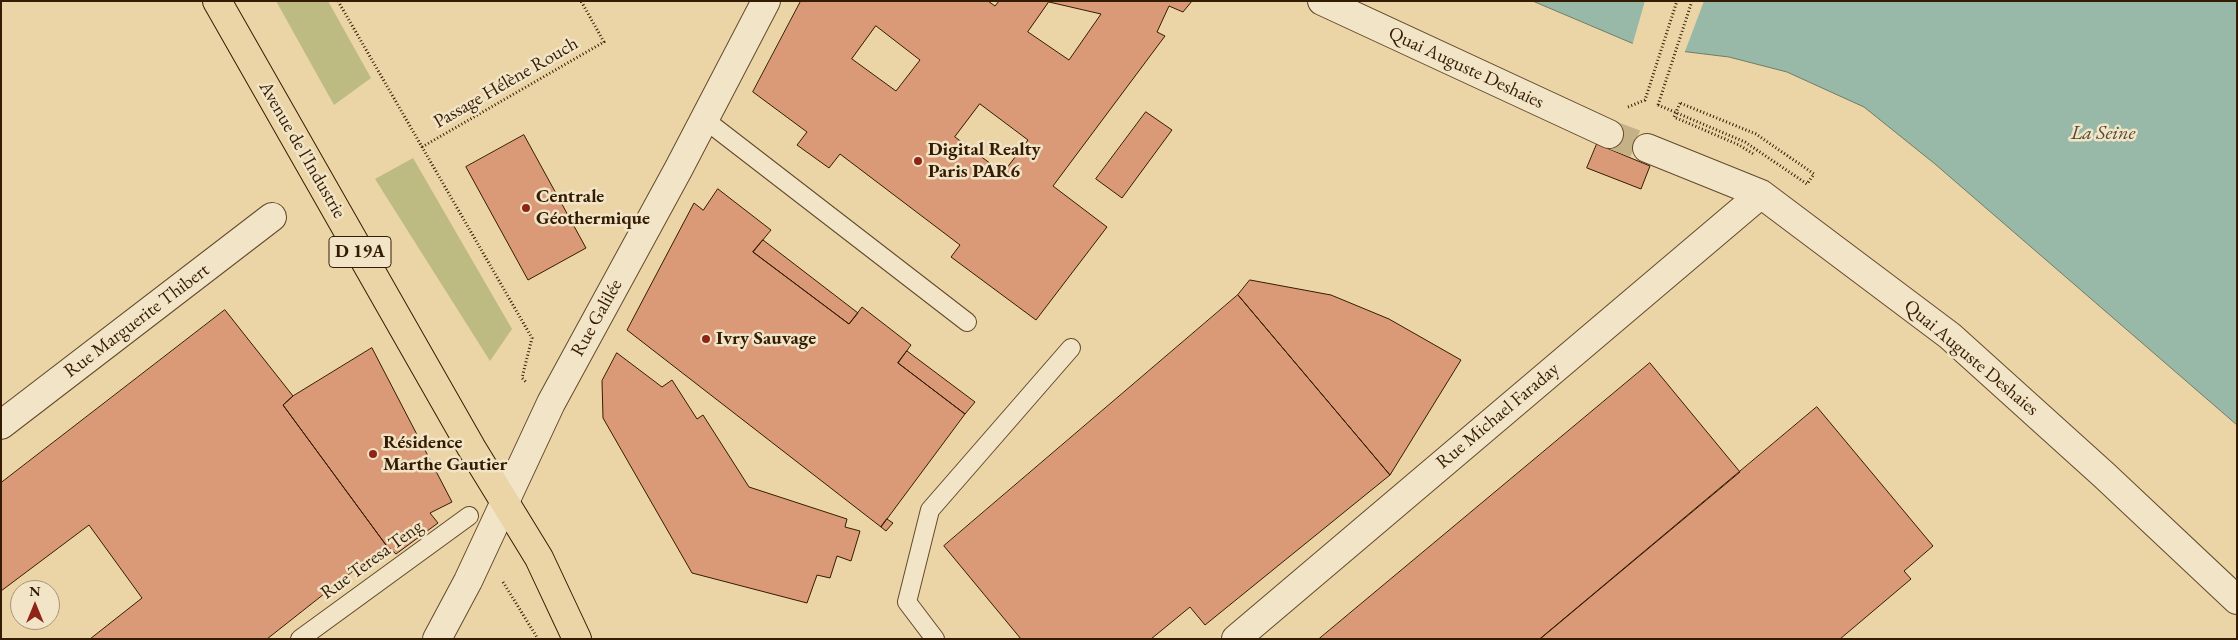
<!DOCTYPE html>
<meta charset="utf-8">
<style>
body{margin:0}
#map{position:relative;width:2238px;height:640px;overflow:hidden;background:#ebd5a7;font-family:"EB Garamond",serif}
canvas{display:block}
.frame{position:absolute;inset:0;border:2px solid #341c02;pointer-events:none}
.north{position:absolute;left:10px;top:580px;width:50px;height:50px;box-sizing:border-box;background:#f2e4c6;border:1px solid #a69478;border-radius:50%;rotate:0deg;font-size:14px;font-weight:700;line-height:20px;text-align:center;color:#341c02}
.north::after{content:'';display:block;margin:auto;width:18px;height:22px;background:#8f2418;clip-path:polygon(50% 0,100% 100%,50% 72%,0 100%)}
</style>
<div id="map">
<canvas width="2238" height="640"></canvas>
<div class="frame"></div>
<div class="north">N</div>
</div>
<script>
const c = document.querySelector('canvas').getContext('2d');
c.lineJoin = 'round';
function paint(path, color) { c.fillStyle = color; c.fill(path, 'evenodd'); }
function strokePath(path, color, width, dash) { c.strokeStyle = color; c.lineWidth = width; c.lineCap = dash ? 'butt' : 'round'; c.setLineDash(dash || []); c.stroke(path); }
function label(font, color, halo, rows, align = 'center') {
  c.font = font + ' "EB Garamond",serif'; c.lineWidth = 5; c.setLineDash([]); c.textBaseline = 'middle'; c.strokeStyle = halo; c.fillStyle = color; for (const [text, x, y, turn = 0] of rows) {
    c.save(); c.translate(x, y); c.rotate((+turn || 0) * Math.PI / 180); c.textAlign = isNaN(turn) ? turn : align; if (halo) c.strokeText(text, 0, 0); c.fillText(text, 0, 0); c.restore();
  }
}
paint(new Path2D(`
 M276 1H328L371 78 334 105Z
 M413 158 512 329 490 361 375 179Z`), '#bebb82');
const water = new Path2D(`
 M1533 1H2237V425L1935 164 1864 107 1787 72 1729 57 1639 46Z`);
paint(water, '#98b9a8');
strokePath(water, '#707a66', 1);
paint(new Path2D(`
 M1645 1H1704L1684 54 1639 48 1632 46Z`), '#ebd5a7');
const building = new Path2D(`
 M801 1H988L995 6 999 1H1192L1183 12 1169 6 1157 32 1165 36 1053 186 1107 227 1036 320 951 257 960 245 840 154 829 168 797 145 807 132 753 92ZM1049 2 1101 14 1069 60 1028 32ZM876 26 920 60 896 91 852 59ZM980 104 1028 140 1003 173 955 137Z
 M1146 112 1172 130 1122 198 1096 179Z
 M524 135 586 248 528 280 466 167Z
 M1597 144 1650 166 1641 189 1587 168Z
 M718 189 771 230 753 252 849 324 862 307 911 345 898 363 965 414 881 527 627 330 694 203 703 210Z
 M763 240 858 313 849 324 753 252Z
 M1250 280 1331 295 1389 319 1461 360 1390 475 1238 295Z
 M1238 295 1390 475 1205 625 1190 607 1151 639H1021L944 546Z
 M225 310 293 396 283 405 386 545 267 639H90L142 598 89 525 1 591V483Z
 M372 348 452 502 430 513 438 523 396 554 386 545 283 405 293 396Z
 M907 351 975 402 965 414 898 363Z
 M617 353 662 387 672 380 697 419 703 415 749 487 847 519 845 527 860 531 851 561 837 556 830 578 817 575 807 603 692 573 603 418 602 381Z
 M1650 363 1740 472 1540 639H1319Z
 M1817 407 1933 546 1904 571 1911 579 1840 639H1540Z
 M887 519 893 523 886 531 881 527Z`);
paint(building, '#da9977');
strokePath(building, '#341c02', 1);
strokePath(new Path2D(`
 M1609 134 1647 148`), '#c6b086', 28, [28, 14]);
const service = new Path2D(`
 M704 119 967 322
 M300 639 469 516
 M935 639 907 602 930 510 1071 348`);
const minor = new Path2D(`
 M1322 1 1609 134
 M1647 148 1761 194 1950 336 2104 475 2237 600
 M1 425 272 217
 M437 639 468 581 551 403 679 168 766 1
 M1236 639 1761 194`);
const primary = new Path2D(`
 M217 1 471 447 539 558 577 639`);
strokePath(service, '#624a2b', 20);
strokePath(minor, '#624a2b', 30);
strokePath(primary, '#341c02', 30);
strokePath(new Path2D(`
 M338 1 532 338 522 378 527 383
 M1680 103 1674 117 1739 145 1755 155
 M1658 105 1692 1
 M1628 107 1645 100 1677 1
 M422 147 604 42 581 1
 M503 582 538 639`), '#341c02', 3, [1, 2.5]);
strokePath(service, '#f2e4c6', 18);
strokePath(minor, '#f2e4c6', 28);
strokePath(primary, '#ebd5a7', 28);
strokePath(new Path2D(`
 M1658 105 1745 142 1807 184 1814 174 1756 134 1680 103`), '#341c02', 3, [1, 2.5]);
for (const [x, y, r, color] of [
 [918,161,5,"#8f2418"],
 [526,208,5,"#8f2418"],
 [706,339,5,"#8f2418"],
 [373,454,5,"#8f2418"]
]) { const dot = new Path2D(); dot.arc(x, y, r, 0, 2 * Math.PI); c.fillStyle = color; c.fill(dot); strokePath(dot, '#f2e4c6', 2); }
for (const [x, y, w] of [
 [360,252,62]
]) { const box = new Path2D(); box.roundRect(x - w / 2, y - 15.5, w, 31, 4); c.fillStyle = '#f2e4c6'; c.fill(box); strokePath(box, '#341c02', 1); }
label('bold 18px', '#341c02', null, [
 ["D 19A",360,252]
]);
label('19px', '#341c02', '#f2e4c6', [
 ["Quai Auguste Deshaies",1466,68,25],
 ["Passage Hélène Rouch",506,83,-30],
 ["Avenue de l'Industrie",302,150,60],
 ["Rue Galilée",597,318,-61],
 ["Rue Marguerite Thibert",137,321,-37],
 ["Quai Auguste Deshaies",1971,358,40],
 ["Rue Michael Faraday",1498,416,-40],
 ["Rue Teresa Teng",372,560,-36]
]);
label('bold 19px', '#341c02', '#f2e4c6', [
 ["Digital Realty",928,150],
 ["Paris PAR6",928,172],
 ["Centrale",536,197],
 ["Géothermique",536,219],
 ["Ivry Sauvage",716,339],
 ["Résidence",383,443],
 ["Marthe Gautier",383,465]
], 'left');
label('italic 20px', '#524b34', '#f2e4c6', [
 ["La Seine",2103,134]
]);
</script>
